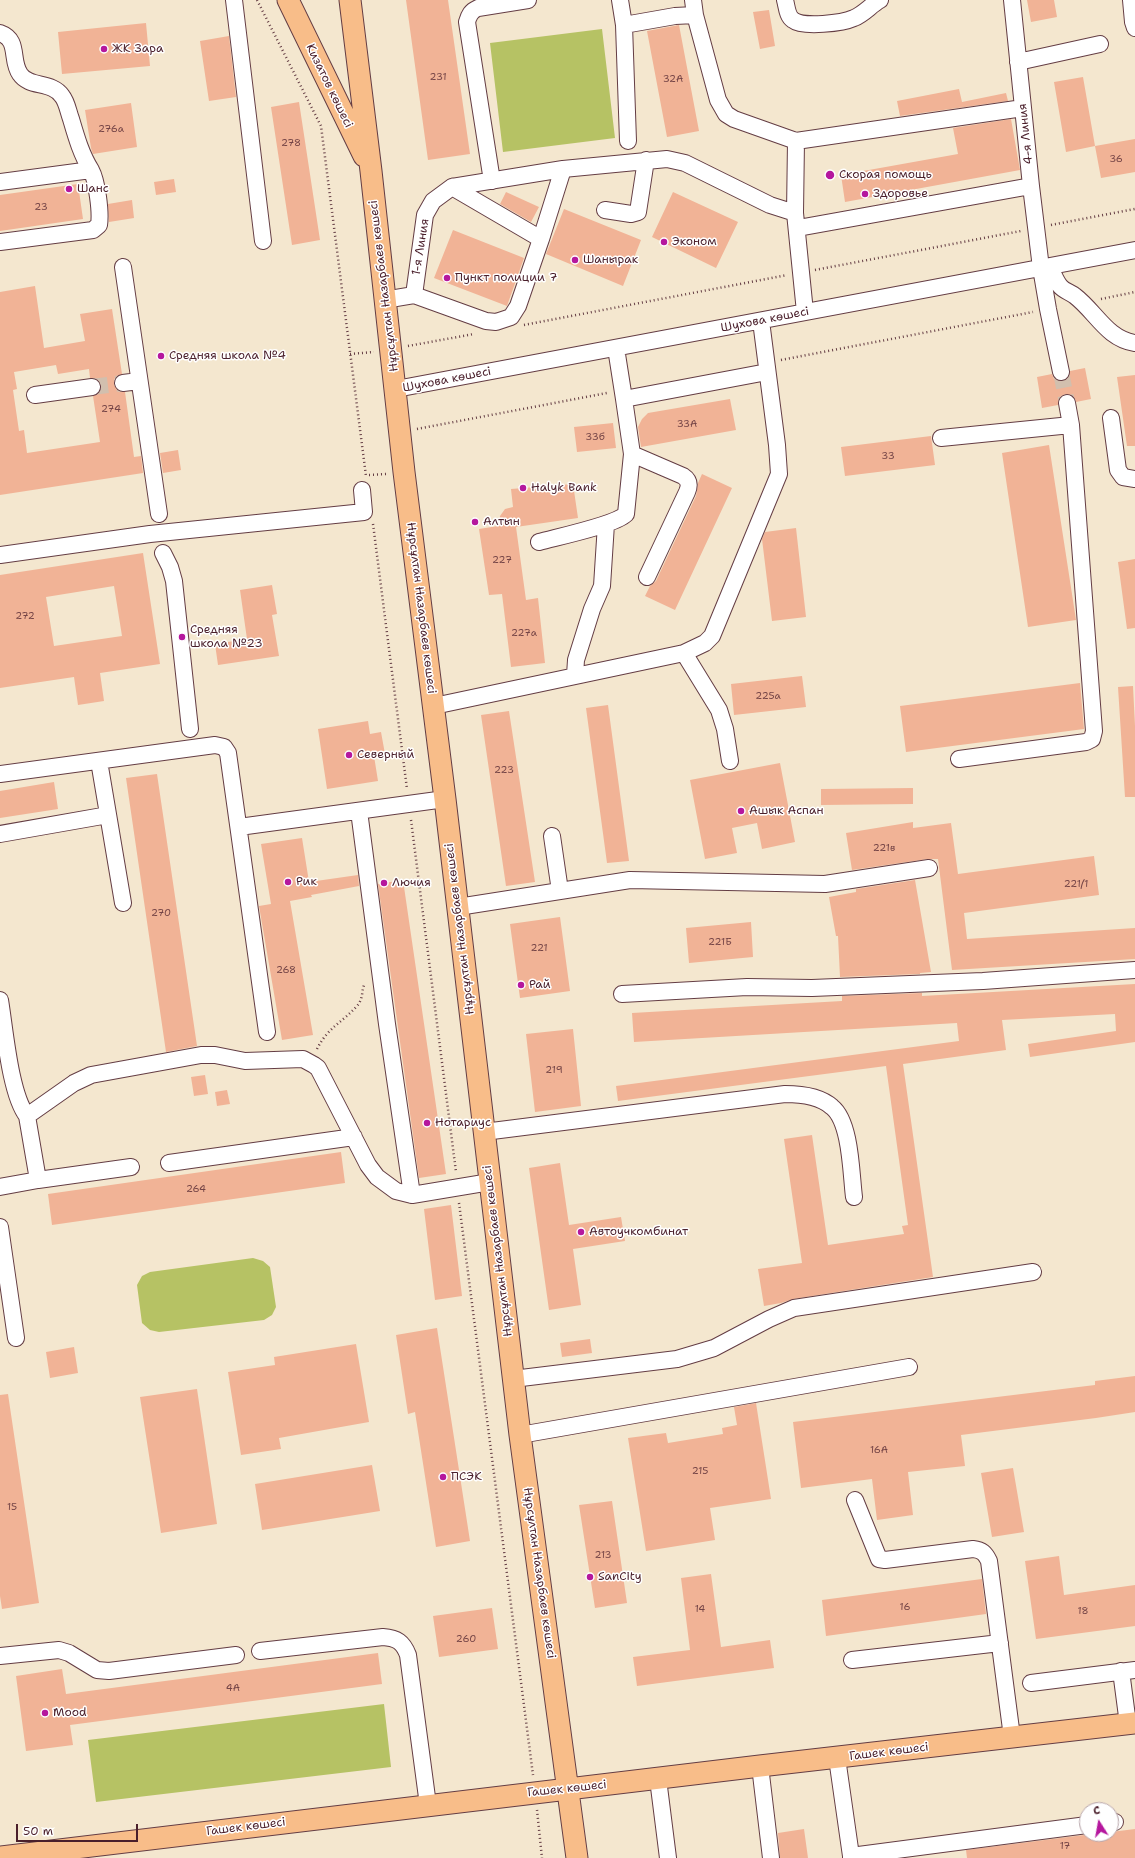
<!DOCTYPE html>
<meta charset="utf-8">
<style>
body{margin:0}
#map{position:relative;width:1135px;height:1858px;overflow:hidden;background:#f4e7cf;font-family:"Shantell Sans",sans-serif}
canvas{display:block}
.north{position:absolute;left:1079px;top:1802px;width:40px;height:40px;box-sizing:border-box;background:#fff;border:1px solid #b7a5aa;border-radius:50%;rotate:349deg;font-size:11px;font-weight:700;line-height:16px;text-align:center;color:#4a1f2b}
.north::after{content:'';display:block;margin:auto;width:14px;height:18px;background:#b5179e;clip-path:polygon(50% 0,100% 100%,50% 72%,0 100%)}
.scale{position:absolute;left:16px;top:1824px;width:122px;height:18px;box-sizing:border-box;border:2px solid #4a1f2b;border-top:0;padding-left:5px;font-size:12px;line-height:14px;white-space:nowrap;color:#4a1f2b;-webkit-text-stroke:3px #fff;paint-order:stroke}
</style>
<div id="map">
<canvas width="1135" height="1858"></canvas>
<div class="north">С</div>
<div class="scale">50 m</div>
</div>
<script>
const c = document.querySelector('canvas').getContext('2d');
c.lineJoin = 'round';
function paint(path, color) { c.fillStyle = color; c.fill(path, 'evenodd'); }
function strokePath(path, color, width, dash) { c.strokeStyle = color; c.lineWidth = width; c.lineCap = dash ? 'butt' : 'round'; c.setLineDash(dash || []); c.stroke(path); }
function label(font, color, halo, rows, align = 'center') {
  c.font = font + ' "Shantell Sans",sans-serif'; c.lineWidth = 3; c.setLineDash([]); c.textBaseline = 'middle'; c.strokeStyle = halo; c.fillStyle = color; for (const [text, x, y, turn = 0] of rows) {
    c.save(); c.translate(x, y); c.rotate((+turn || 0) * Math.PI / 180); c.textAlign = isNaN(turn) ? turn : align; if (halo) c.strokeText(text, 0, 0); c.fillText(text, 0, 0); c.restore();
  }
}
paint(new Path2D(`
 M602 29 615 138 503 152 490 43Z
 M253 1258 263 1261 270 1267 276 1307 272 1315 264 1320 159 1332 150 1330 142 1323 137 1285 142 1276 150 1272Z
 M384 1704 391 1767 96 1802 88 1740Z`), '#b6c264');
paint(new Path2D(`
 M406 0H448L470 154 428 160Z
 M1027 0H1054L1057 17 1031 22Z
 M769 10 775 46 760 49 753 12Z
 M146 23 150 66 62 74 58 32Z
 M679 25 699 131 667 137 647 31Z
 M229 36 236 97 209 101 200 41Z
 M1083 77 1095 146 1066 152 1054 82Z
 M959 89 962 102 1006 93 1008 101 900 116 897 101Z
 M299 102 320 240 292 245 271 107Z
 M131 103 137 147 93 154 91 148 85 110Z
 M1011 119 1020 170 845 202 841 175 958 154 953 128Z
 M1135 139V172L1101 178 1095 146Z
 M174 179 176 192 156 195 154 182Z
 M78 184 83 219 0 231V195Z
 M506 192 539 207 531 222 500 204Z
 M673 192 738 222 716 268 652 237Z
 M132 200 134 218 109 222 108 204Z
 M564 209 641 240 623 286 546 254Z
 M453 230 524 258 507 306 434 278Z
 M35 286 44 348 85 341 80 314 112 309 122 374 114 379V385L119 392H125L134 457 141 456 143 473 0 495V292ZM56 365 58 374 89 369 90 378H95L100 381 101 391 93 396 100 442 27 453 24 430 19 431 13 390 17 389 14 372Z
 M1085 368 1091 399 1076 402 1074 397 1066 394 1061 396 1058 405 1042 408 1037 377 1052 374 1054 379 1063 381 1068 379 1070 371Z
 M1135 375V446H1127L1117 377Z
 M730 399 736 430 641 447 638 427 642 419 648 413Z
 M613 423 616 448 577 452 574 427Z
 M931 436 935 465 845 476 841 447Z
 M1049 445 1076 620 1028 627 1002 453Z
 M178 450 181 470 163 473 160 453Z
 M702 474 732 488 675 610 645 596 650 586 656 581 696 496 698 483Z
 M573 484 578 518 516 527 526 600 538 598 545 663 511 667 502 594 489 595 479 529 498 526 500 516 505 509 513 507 511 489Z
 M796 528 806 617 772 621 762 539 765 532Z
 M143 553 160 664 100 673 104 701 78 705 74 677 0 688V575ZM114 586 122 636 54 646 46 597Z
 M1135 559V628L1127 629 1118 562Z
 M272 585 277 614 272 615 279 656 218 665 215 644 247 639 240 590Z
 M802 676 806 707 734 715 731 684Z
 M1080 683 1084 729 906 752 900 706Z
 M1133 686 1135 726V797H1125L1118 687Z
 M608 705 629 861 607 863 586 708Z
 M509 711 535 882 506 886 481 715Z
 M368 721 370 734 381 732 385 754 374 756 378 781 327 789 318 729Z
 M780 763 795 842 762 849 757 823 732 828 737 853 705 859 690 780Z
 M157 774 197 1046 166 1052 126 778Z
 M54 782 58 809 0 818V791Z
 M913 788V804L821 805V789Z
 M913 822V828L951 823 958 874 1094 856 1099 895 964 913 967 939 1135 928V959L952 970 938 859H928L852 870 846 833Z
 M302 838 309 882 358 875 359 886 311 895 312 897 290 901 313 1035 282 1040 259 906 271 904 261 844Z
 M403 880 446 1174 419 1178 378 884Z
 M915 880 931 972 920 973V974L840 977 838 936H836L829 897 856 892V889Z
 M560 917 570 991 520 998 510 924Z
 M751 922 753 957 689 963 686 928Z
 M1135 984V1042L1030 1057 1028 1044 1116 1031 1115 1014 1002 1020 1006 1050 903 1064 933 1277 793 1299 781 1303 764 1306 758 1269 802 1263 784 1139 812 1135 828 1245 904 1234 902 1226 908 1225 886 1066 618 1101 616 1086 959 1041 957 1023 634 1042 632 1013 842 1001V996L922 993V996Z
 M573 1029 581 1106 535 1112 526 1034Z
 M205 1075 208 1094 194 1096 191 1077Z
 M227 1090 230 1104 217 1106 215 1092Z
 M341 1152 345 1183 52 1225 48 1194Z
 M560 1163 569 1225 621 1217 625 1241 573 1249 581 1305 549 1310 529 1168Z
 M451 1205 462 1296 435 1300 424 1209Z
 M437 1328 470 1541 436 1547 415 1412 408 1414 396 1335Z
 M590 1339 592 1353 562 1357 560 1343Z
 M356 1344 369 1422 279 1438 281 1449 241 1455 228 1372 275 1365 274 1357Z
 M74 1347 78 1373 50 1378 46 1352Z
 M1135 1376V1412L1096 1418 961 1435 965 1466 908 1472 913 1515 877 1520 872 1479 801 1488 793 1422 1095 1385V1381Z
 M197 1389 217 1524 161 1533 140 1397Z
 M8 1394 39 1603 2 1609 0 1596V1395Z
 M756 1403 771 1499 710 1508 715 1540 646 1551 628 1438 666 1433 668 1443 723 1434 722 1428 737 1425 734 1407Z
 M372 1465 380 1511 262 1530 255 1484Z
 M1013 1468 1024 1532 992 1537 981 1473Z
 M612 1501 627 1603 595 1608 579 1505Z
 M1059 1556 1064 1595 1135 1585V1626L1036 1639 1025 1561Z
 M711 1574 721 1647 770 1640 774 1668 637 1686 633 1657 690 1650 681 1578Z
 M982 1579 986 1614 826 1636 822 1600Z
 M492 1608 498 1649 439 1657 433 1616Z
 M378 1653 382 1684 70 1725 73 1745 26 1751 16 1676 62 1669 66 1694Z
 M804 1829 808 1858H780L778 1833Z
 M1135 1829V1858H967L966 1850 1092 1834H1111V1832Z`), '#f1b396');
strokePath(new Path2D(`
 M1061 372 1067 403
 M92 387 123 383`), '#d2bfae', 16, [16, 8]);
const minor = new Path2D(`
 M234 0 263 241
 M620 0 624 25 628 141
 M693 0 695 15
 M785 0C787 7 787 16 793 20 803 28 843 23 854 18 864 14 871 5 880 0
 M1012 0 1031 186 1041 268 1048 309 1061 372
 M1131 0 1133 22 1135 28
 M624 25 675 16 695 15 718 100 726 114 734 119 796 141 795 213 805 312
 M0 33C20 40 10 60 20 74 29 88 52 81 62 96 67 102 68 111 71 119 76 136 81 154 91 170
 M1018 62 1100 44
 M796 141 1023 108
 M492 181 467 22C469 15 471 11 478 8L528 0
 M0 182 91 170C97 181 101 212 99 225L93 230 0 242
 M452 187 563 169 667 159 685 163 770 205 795 213
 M605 210 631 214 638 212 646 160
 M798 228 1031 186
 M1050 266C1053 273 1055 280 1060 286 1064 291 1070 292 1075 296 1096 312 1107 339 1135 343
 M123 267 159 514
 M414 295 486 321 496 322 511 317 518 306 541 239 563 169
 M384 300 414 295 425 215 433 201 452 187 541 239
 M616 348 624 399 767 372
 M123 383 139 381
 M396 389 1135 250
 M35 395 92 387
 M1111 418 1118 470 1123 477 1135 479
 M941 438 1071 425
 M632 454 683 476C689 480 690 485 687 492L647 577
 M539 542C557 537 615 525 626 514L632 454 624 399
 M163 553 170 567 174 581 190 729
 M0 555 150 534 364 512 362 490
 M684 653 719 710 725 729 730 761
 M575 675 576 660 592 609 602 586 606 524
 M434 706 684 653 705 643 712 636 779 474 777 445 761 321
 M959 759 1086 742 1092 739 1094 731 1071 425 1067 403
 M99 761 123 903
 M0 774 215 745 224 747 228 753 267 1032
 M359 811 387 1024 412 1195
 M239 827 445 799
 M0 834 108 815
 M552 836 560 891
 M458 907 630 880 825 884 929 868
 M622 994 747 987 812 988 983 981 1135 970
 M0 1000C5 1030 10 1094 27 1116L38 1180 0 1187
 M27 1116 74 1083 91 1075 201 1055H215L245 1061 303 1059 314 1065 318 1068 368 1165 377 1177 396 1191 412 1195 490 1182
 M484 1132 785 1094C801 1094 820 1096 832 1107 851 1122 851 1174 854 1197
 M169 1163 354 1137
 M38 1180 131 1167
 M0 1227 16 1338
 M513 1379 677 1359 714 1348 769 1319 794 1308 1033 1272
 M520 1435 909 1367
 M855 1500 879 1559 885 1560 973 1549C982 1550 985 1553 989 1561L1012 1737
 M260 1651 383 1637C397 1638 403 1642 408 1655L428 1805
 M0 1656 59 1650 69 1653 97 1670 109 1671 236 1655
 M852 1660 1000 1643
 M1121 1671 1128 1724
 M1031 1683 1135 1670
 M837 1758 851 1856
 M760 1766 771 1858
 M658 1779 668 1858
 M1111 1822H1115
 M851 1858V1856L1087 1825`);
const major = new Path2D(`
 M288 0 364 156
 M350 0 371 171 404 472 445 799 520 1435 577 1858
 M0 1857 760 1766 1135 1723`);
strokePath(minor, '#643d44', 18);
strokePath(major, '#643d44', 23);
strokePath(new Path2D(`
 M257 0 321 126 366 476
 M1051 225 1135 209
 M815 270 1021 231
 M1101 299 1135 292
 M524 325 787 275
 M408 346 474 334
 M350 354 374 352
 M781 360 1033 312
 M417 429 607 393
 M369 475 386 474
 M373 524 407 789
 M411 820 456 1172
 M317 1049C328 1027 343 1022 357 1006 364 998 361 990 365 983
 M459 1203 533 1775
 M537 1810 542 1858`), '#643d44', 2.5, [1, 3]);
strokePath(minor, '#fff', 16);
strokePath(major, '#f8bd89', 21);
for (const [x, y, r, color] of [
 [104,49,4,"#b5179e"],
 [830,175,5,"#b5179e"],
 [69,189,4,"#b5179e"],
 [865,194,4,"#b5179e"],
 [664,242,4,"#b5179e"],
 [575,260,4,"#b5179e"],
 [447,278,4,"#b5179e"],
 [161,356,4,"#b5179e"],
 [523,488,4,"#b5179e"],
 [475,522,4,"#b5179e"],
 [182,637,4,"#b5179e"],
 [349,755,4,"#b5179e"],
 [741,811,4,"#b5179e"],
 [288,882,4,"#b5179e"],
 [384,883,4,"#b5179e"],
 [521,985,4,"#b5179e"],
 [427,1123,4,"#b5179e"],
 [581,1232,4,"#b5179e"],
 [443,1477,4,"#b5179e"],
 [590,1577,4,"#b5179e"],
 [45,1713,4,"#b5179e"]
]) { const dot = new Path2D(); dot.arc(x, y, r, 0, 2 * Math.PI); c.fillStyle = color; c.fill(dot); strokePath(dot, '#fff', 1.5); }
label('10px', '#744446', null, [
 ["231",438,77],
 ["32А",673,79],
 ["276а",111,129],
 ["278",291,143],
 ["36",1116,159],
 ["23",41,207],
 ["274",111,409],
 ["33А",687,424],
 ["33б",595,437],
 ["33",888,456],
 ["227",502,560],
 ["272",25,616],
 ["227а",524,633],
 ["225а",768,696],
 ["223",504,770],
 ["221в",884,848],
 ["221/1",1076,884],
 ["270",161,913],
 ["221Б",720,942],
 ["221",539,948],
 ["268",286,970],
 ["219",554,1070],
 ["264",196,1189],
 ["16А",879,1450],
 ["215",700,1471],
 ["15",12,1507],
 ["213",603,1555],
 ["16",905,1607],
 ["14",700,1609],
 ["18",1083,1611],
 ["260",466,1639],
 ["4А",233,1688],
 ["17",1065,1846]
]);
label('12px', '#4a1f2b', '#fff', [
 ["ЖК Зара",112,49],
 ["Скорая помощь",839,175],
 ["Шанс",77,189],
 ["Здоровье",873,194],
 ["Эконом",672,242],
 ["Шанырак",583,260],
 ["Пункт полиции 7",455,278],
 ["Средняя школа №4",169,356],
 ["Halyk Bank",531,488],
 ["Алтын",483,522],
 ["Средняя",190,630],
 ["школа №23",190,644],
 ["Северный",357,755],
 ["Ашык Аспан",749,811],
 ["Рик",296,882],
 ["Лючия",392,883],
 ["Рай",529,985],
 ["Нотариус",435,1123],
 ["Автоучкомбинат",589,1232],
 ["ПСЭК",451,1477],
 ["SanCity",598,1577],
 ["Mood",53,1713]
], 'left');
label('12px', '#4a1f2b', '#fff', [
 ["Кизатов көшесі",329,86,64],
 ["4-я Линия",1026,134,-96],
 ["1-я Линия",421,247,-81],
 ["Нұрсұлтан Назарбаев көшесі",384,286,-97],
 ["Шухова көшесі",765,320,-11],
 ["Шухова көшесі",447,380,-11],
 ["Нұрсұлтан Назарбаев көшесі",421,608,83],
 ["Нұрсұлтан Назарбаев көшесі",460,929,-97],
 ["Нұрсұлтан Назарбаев көшесі",498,1251,-97],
 ["Нұрсұлтан Назарбаев көшесі",539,1573,82],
 ["Гашек көшесі",889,1752,-7],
 ["Гашек көшесі",567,1789,-6],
 ["Гашек көшесі",246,1827,-7]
]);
</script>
